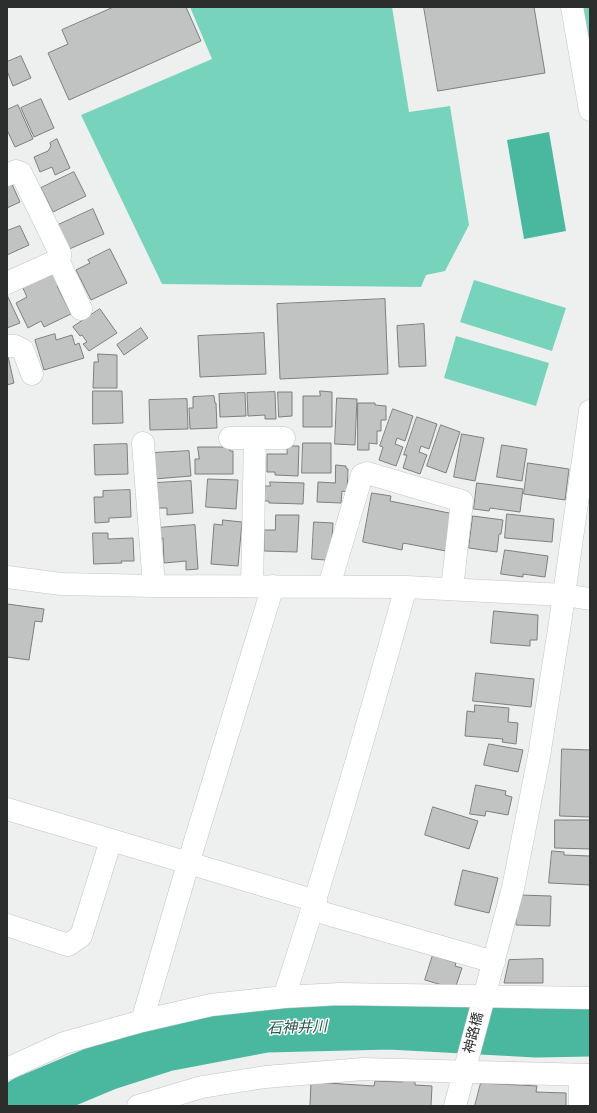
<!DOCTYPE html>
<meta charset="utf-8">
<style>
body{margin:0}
#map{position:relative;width:597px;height:1113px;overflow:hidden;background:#edf0ef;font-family:Manrope,sans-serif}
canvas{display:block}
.frame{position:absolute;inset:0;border:8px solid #2c2d2d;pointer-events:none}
</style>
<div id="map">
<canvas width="597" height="1113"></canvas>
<div class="frame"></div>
</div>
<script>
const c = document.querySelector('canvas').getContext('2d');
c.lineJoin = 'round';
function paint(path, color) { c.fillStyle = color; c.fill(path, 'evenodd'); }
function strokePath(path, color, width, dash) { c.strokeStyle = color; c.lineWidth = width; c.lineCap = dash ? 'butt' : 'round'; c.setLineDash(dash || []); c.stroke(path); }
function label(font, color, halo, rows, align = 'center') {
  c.font = font + ' Manrope,"Noto Sans JP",sans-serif'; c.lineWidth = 3; c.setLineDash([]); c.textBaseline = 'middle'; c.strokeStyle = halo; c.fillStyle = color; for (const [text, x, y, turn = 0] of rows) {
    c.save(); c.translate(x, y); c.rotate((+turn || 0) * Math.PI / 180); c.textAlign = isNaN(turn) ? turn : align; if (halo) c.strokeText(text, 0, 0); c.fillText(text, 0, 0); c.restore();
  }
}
paint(new Path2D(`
 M190 7H392L409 112 450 106 469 225 445 271 426 275 421 287 162 284 81 115 212 59Z
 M583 7H590V54Z
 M474 280 566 308 552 351 460 322Z
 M456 336 549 363 536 406 444 378Z`), '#78d3bc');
paint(new Path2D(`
 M549 132 566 231 524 239 507 140Z`), '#4ab89e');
strokePath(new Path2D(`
 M16 1106 28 1099 107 1066 166 1047 266 1028 390 1025 537 1033 590 1032`), '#4ab89e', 49);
const building = new Path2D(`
 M114 7H186L201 41 69 100 48 53 68 44 62 30Z
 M424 7H534L545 73 438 91Z
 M21 56 31 78 13 86 7 71V62Z
 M41 99 54 128 34 137 21 108Z
 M18 105 33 139 15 147 7 130V110Z
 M57 139 70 168 55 175 52 167 40 172 34 157 48 151 51 146 50 143Z
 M74 172 86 196 53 212 41 188Z
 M11 182 20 202 7 208V183Z
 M93 209 104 234 67 250 56 226Z
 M20 226 29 245 7 255V231Z
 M110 249 127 283 91 300 76 270 90 263 88 260Z
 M52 269 60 285 57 286 71 314 44 327 41 321 28 328 16 303 27 297 21 284Z
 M7 295 20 323 7 328Z
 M385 299 388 374 280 379 277 304Z
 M100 309 117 333 89 351 83 344 87 342 82 335 80 336 73 327Z
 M424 324 426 366 399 367 397 326Z
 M141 328 148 338 124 355 117 345Z
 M264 333 266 374 200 377 198 336Z
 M55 334 56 340 72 335 75 345 79 343 84 358 44 370 35 340Z
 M7 352 14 383 7 385Z
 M98 354 117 355V388H93L94 362H98Z
 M93 391H122L123 423 93 424Z
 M320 391 332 392V427H303V396H320Z
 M275 392 276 419H265V415L248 416 247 393Z
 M278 392H292V416L279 417Z
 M245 393 246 416 220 417 219 394Z
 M214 396 215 403H216L217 428 190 429 189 408H193V397Z
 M337 398 357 399 355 445 335 444Z
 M187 399 188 429 150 430 149 400Z
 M358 403H375V405L386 406V420H381V431H377V444L369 443V450H358Z
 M393 409 413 416 405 441 397 438 395 444 403 447 396 466 379 460 383 447 380 446Z
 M417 417 437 424 429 449 421 446 419 452 427 455 420 474 403 468 407 455H404Z
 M441 425 460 432 446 473 427 466Z
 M462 434 484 438 475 481 454 477Z
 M303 443H331V473H302Z
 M127 444 128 474 95 475 94 445Z
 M502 445 527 449 522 481 497 477Z
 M287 446H299L298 476 275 475V472H267V454H287Z
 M198 447H229L230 451H233V474H195V459H199Z
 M189 451 191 476 154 479 153 453Z
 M528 463 569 469 565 500 524 494Z
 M336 465 346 466V468L348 469 347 492 342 491 341 503 317 502 318 482 335 483Z
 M208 479 238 480 236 509 206 507Z
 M191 481 193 513 167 515V508H157L156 483Z
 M270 482 304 483 303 504 269 503V501H264L265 486H270Z
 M477 483 523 489 520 512 490 508 489 511 474 509Z
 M130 490 131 517 109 518V522L95 523 94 497H103V491Z
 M372 493 391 496 390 501 454 514 446 551 403 543 402 550 363 542Z
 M507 514 554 519 552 542 505 538Z
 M276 515H299L297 552 264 551V530H275Z
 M473 516 503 520 501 534H499L497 552 469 548Z
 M223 520 242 522 238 566 211 564 214 524 222 525Z
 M314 522 333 523 332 539 326 560 312 559Z
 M195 525 198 569 186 570V561L164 563 163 538H158L157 528Z
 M93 533H108V539L133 538 134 561H121L122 563 94 564Z
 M505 550 548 556 545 577 523 574V577L501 574Z
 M7 604 44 609 42 622 35 621 29 660 7 657Z
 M494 611 538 615 537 640H530V646L491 643Z
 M476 673 534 679 531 707 473 701Z
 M475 705 509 708 508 722 518 723 516 744 502 742 503 739 465 736 467 711 474 712Z
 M489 744 523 750 518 772 484 765Z
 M562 749 590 750V817L560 816Z
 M476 785 506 791 505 795 512 797 508 815 486 811 485 816 470 814Z
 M433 807 478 821 469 849 425 835Z
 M555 820H590V849L555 848Z
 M552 851 564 852V855L590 856V885L549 883Z
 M463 870 498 878 489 913 455 905Z
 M520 895 551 896 550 926 516 925V908H519Z
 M433 955 456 963 455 966 462 968 455 989 425 980Z
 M543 959V983H504L509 960Z
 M402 1080 415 1081V1085L432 1086 431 1106H310L311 1082 374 1086 375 1081 402 1082Z
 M481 1083 537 1086 536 1092 566 1093V1106H475Z`);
paint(building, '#c0c3c2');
strokePath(building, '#7c7f7e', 1);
const minor = new Path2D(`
 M572 7 590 110
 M7 175 16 171 21 173 60 253V257L58 260 7 283
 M58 260 81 309
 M7 346H15L23 350 32 374
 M230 438H284
 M143 443 154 586
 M7 577 61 584 154 586 406 587 564 595 590 599
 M252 586 255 438
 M329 586 362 475 367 473 462 501 452 589
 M7 809 316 901
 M313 910 494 962
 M7 925 68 945 81 936 111 840
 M284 997C329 861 368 724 406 587
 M142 1021 188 864 273 586
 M7 1069 64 1043 142 1021 211 1005 284 997 339 994 590 998
 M138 1106 202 1087 265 1077 363 1069 590 1075
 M455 1106 513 888 539 756 560 623 590 411
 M580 1106V1075`);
strokePath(minor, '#c2c5c4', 23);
strokePath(minor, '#fff', 22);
label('14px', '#2c2d2d', '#fff', [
 ["神路橋",474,1033,-76]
]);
label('italic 15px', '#28564b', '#fff', [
 ["石神井川",297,1028,-2]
]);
</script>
